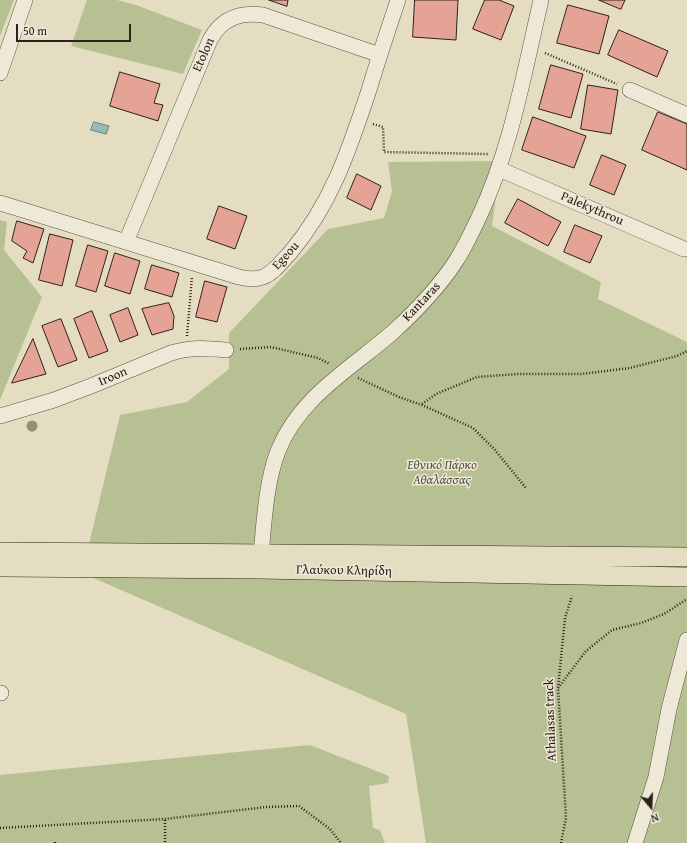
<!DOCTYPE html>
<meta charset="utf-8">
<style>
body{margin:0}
#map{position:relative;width:687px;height:843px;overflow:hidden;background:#e5ddc2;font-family:"Gentium Book Plus",serif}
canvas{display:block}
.north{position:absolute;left:631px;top:787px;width:40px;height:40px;-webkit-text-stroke:3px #eee9d7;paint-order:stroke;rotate:161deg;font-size:11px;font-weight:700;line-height:16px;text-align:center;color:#2f201b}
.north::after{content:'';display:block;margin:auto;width:14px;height:18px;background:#2f201b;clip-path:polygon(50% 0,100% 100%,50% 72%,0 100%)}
.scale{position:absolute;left:16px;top:24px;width:115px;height:18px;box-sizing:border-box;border:2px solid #2f201b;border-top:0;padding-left:5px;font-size:12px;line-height:14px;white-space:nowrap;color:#2f201b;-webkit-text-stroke:3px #eee9d7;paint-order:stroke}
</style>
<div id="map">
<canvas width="687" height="843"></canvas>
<div class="north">N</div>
<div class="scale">50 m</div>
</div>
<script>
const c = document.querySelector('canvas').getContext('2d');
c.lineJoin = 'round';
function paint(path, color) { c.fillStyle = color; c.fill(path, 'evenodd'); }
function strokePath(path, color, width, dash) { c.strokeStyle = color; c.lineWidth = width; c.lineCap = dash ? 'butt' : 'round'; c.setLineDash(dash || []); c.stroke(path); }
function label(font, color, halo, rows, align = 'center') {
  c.font = font + ' "Gentium Book Plus",serif'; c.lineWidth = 3; c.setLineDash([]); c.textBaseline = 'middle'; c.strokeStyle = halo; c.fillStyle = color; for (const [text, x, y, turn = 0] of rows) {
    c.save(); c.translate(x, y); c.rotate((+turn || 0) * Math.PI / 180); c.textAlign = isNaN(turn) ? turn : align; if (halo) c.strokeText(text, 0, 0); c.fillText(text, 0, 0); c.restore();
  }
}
paint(new Path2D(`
 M0 0H14L0 36Z
 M87 0H117L136 5 202 30 183 74 71 46Z
 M501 161 492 226 601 282 598 299 687 342V843H426L406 714 82 573 120 415 187 402 229 369V333L328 229 384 218 392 191 388 162Z
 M0 220 7 222 4 250 42 297 0 400Z
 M310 745 389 776 388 783 369 786 373 828 380 830 385 843H0V775Z`), '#b7c092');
const water = new Path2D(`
 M94 122 109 126 106 134 91 130Z`);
paint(water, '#96bcb3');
strokePath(water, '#6d7e76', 1);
const building = new Path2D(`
 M269 0H288L287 6Z
 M415 0H458L456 40 413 37Z
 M485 0H499L514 6 501 40 473 29Z
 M599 0H625L621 9Z
 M568 5 609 16 599 54 557 43Z
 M619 30 668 51 657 77 608 55Z
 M551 65 583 74 571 118 539 109Z
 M120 72 160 84 154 103 163 105 158 121 110 106Z
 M588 85 618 90 611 134 581 129Z
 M658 112 687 124V170L642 150Z
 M533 117 586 136 574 168 522 150Z
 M602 155 626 165 614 195 590 185Z
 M357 174 381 186 371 210 347 198Z
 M518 199 561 222 548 246 505 223Z
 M219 206 247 216 235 249 207 239Z
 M17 221 44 229 33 263 23 258 27 251 12 241Z
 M575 225 602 236 590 263 564 252Z
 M50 234 73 240 62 286 39 280Z
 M88 245 108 251 96 292 76 286Z
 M115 253 140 261 130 294 105 286Z
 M152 265 179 273 172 297 145 289Z
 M205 281 227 287 217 322 196 317Z
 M169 303 174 316 173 329 152 335 142 309Z
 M128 308 138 335 120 342 110 315Z
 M92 311 108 351 89 358 74 319Z
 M61 319 77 360 58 367 42 326Z
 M33 339 46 374 12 383Z`);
paint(building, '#e4a395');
strokePath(building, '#2f201b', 1);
const minor = new Path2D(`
 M0 73 25 0
 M630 90 687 115
 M499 169 684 249
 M0 203 239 277C247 279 255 280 263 277 274 273 282 261 290 253 332 203 349 150 369 90 378 60 388 30 398 0
 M126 242 210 40C221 19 239 12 263 15L380 55
 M0 416 54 400 91 386 171 353C190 347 207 348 226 350
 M260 564C264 528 265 485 278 451 299 397 352 368 393 332 416 311 439 287 456 261 465 247 472 232 479 217 511 149 524 73 541 0
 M0 693H1
 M635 843 656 777 669 709 687 640`);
const major = new Path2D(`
 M0 552 687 557
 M0 567 259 569 687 577`);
strokePath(minor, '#5c4f45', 16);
strokePath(major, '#2f201b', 20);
strokePath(new Path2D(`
 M545 53 617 84
 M373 124 383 127 384 152 488 154
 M187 336 192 277
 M240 349 271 347 318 358 330 364
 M358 378 399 397 422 405 473 428 495 450 526 488
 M422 404 436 394 477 377 518 374H581L630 368 677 356 687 351
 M558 688 586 651 612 630 641 623 664 614 687 599
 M165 820V843
 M0 828 165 819 266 807 299 806 330 829 341 843
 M55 843V841
 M561 843 566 818 558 688 565 618 572 596`), '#2f201b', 2.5, [1, 2]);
strokePath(minor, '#eee9d7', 15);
strokePath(major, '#e5ddc2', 19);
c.fillStyle = '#978f7a';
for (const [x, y] of [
 [32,426]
]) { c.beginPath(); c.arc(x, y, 5.5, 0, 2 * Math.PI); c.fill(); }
label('13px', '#2f201b', '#eee9d7', [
 ["Etolon",204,55,-66],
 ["Palekythrou",592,209,23],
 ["Egeou",286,256,-48],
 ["Kantaras",422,302,-47],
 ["Iroon",113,377,-23],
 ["Γλαύκου Κληρίδη",344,571,1],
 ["Athalasas track",551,720,-92]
]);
label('italic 13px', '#58503f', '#eee9d7', [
 ["Εθνικό Πάρκο",442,466],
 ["Αθαλάσσας",442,481]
]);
</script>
